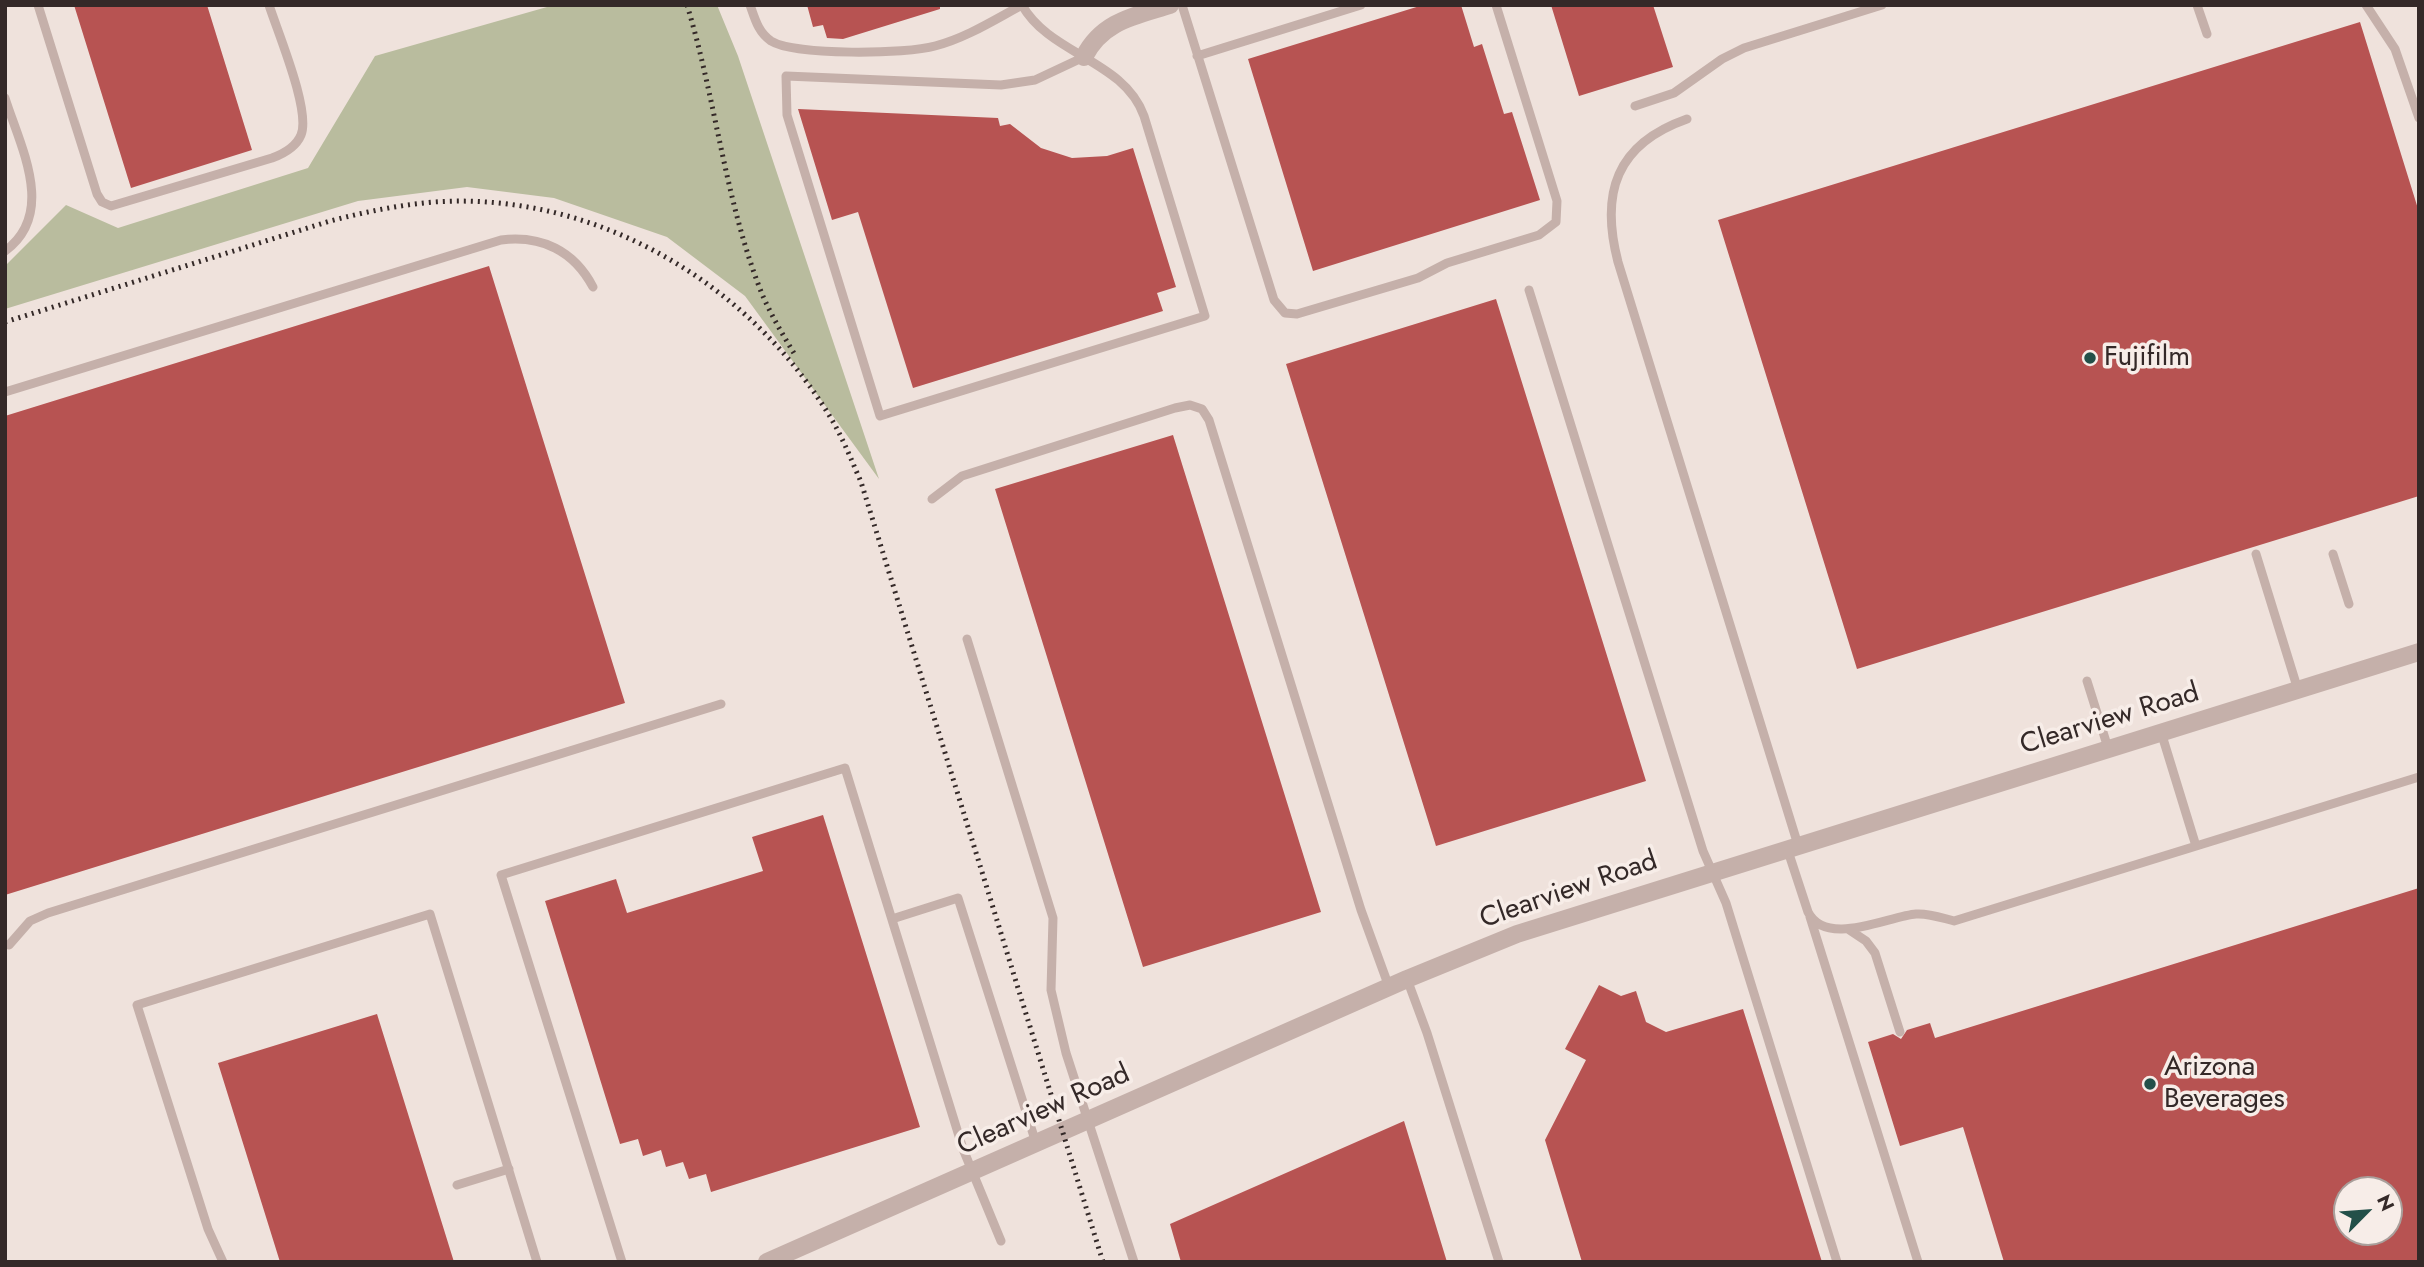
<!DOCTYPE html>
<style>
body{margin:0}
#map{position:relative;width:2424px;height:1267px;overflow:hidden;background:#efe2dc;font-family:Jost,sans-serif}
canvas{display:block}
.frame{position:absolute;inset:0;border:7px solid #342928;pointer-events:none}
.north{position:absolute;left:2333px;top:1176px;width:70px;height:70px;box-sizing:border-box;background:#f7ede8;border:2px solid #a99f9b;border-radius:50%;rotate:65deg;font-size:19px;font-weight:700;line-height:28px;text-align:center;color:#342928}
.north::after{content:'';display:block;margin:auto;width:24px;height:32px;background:#235049;clip-path:polygon(50% 0,100% 100%,50% 72%,0 100%)}
</style>
<div id="map">
<canvas width="2424" height="1267"></canvas>
<div class="frame"></div>
<div class="north">N</div>
</div>
<script>
const c = document.querySelector('canvas').getContext('2d');
c.lineJoin = 'round';
function paint(path, color) { c.fillStyle = color; c.fill(path, 'evenodd'); }
function strokePath(path, color, width, dash) { c.strokeStyle = color; c.lineWidth = width; c.lineCap = dash ? 'butt' : 'round'; c.setLineDash(dash || []); c.stroke(path); }
function label(font, color, halo, rows, align = 'center') {
  c.font = font + ' Jost,sans-serif'; c.lineWidth = 7; c.setLineDash([]); c.textBaseline = 'middle'; c.strokeStyle = halo; c.fillStyle = color; for (const [text, x, y, turn = 0] of rows) {
    c.save(); c.translate(x, y); c.rotate((+turn || 0) * Math.PI / 180); c.textAlign = isNaN(turn) ? turn : align; if (halo) c.strokeText(text, 0, 0); c.fillText(text, 0, 0); c.restore();
  }
}
paint(new Path2D(`
 M554 5H717L738 56 879 479 745 296 667 237 554 198 467 187 358 201 5 309V266L66 205 118 228 308 168 375 56Z`), '#b9bc9e');
paint(new Path2D(`
 M74 5H207L252 150 131 188Z
 M807 5H940V9L843 39 827 38 823 25 813 27Z
 M1423 5H1461L1474 47 1482 44 1504 114 1512 112 1540 200 1313 271 1248 59Z
 M1551 5H1653L1673 67 1579 96Z
 M2360 22 2419 212V496L1857 669 1718 220Z
 M798 109 998 118 1000 126 1010 124 1041 148 1072 158 1107 156 1133 148 1176 287 1157 293 1163 311 913 388 858 212 832 220Z
 M489 266 625 703 5 895V416Z
 M1496 299 1646 781 1436 846 1286 364Z
 M1173 435 1321 912 1143 967 995 489Z
 M823 815 920 1127 711 1192 706 1174 689 1179 683 1162 666 1167 661 1150 643 1156 638 1139 620 1144 545 901 616 879 627 913 763 871 752 837Z
 M2419 888V1262H2004L1963 1127 1900 1146 1868 1042 1893 1034 1901 1039 1907 1030 1930 1023 1935 1038ZM2347 1190H2389V1232H2347Z
 M1599 985 1621 996 1636 991 1646 1022 1666 1032 1743 1009 1822 1262H1582L1545 1140 1586 1060 1565 1049Z
 M377 1014 454 1262H280L218 1063Z
 M1404 1121 1447 1262H1181L1170 1224Z`), '#b75352');
strokePath(new Path2D(`
 M38 5 97 194 102 202 111 206 272 158C283 154 296 147 301 135 311 111 278 33 269 5
 M750 5C755 19 758 32 771 41 795 56 907 54 935 46 966 38 994 20 1022 5 1050 55 1124 60 1144 116L1205 316 880 416 787 115 786 76 1001 85 1035 80 1084 57
 M1182 5 1274 300 1285 313 1297 314 1418 278 1447 263 1539 235 1556 222 1557 201 1496 5
 M2197 5 2207 34
 M2366 5 2395 49 2419 118
 M1197 56 1361 5
 M5 98C20 146 57 213 5 251
 M1635 106 1674 93 1722 59 1744 48 1882 5
 M1687 119C1616 144 1600 193 1618 262L1798 845
 M1529 290 1703 851 1726 903 1837 1262
 M5 392 501 240C542 235 574 251 593 287
 M932 499 962 476 1175 408 1190 405 1202 409 1209 420 1361 910 1389 987
 M2256 554 2298 690
 M2333 554 2349 604
 M967 639 1053 918 1051 990 1066 1053 1134 1262
 M2087 681 2108 748
 M2161 732 2196 846
 M1787 848 1808 912C1826 948 1889 916 1916 914 1929 913 1942 918 1954 921L2419 777
 M1810 917 1918 1262
 M892 919 958 898 1036 1143
 M1848 929 1866 941 1875 953 1900 1032
 M9 945 30 921 48 913 721 704
 M1407 979 1427 1033 1499 1262
 M457 1185 509 1169
 M223 1262 208 1229 137 1005 430 914 537 1262
 M622 1262 501 875 845 768 963 1149 1001 1241`), '#c5b0aa', 9);
strokePath(new Path2D(`
 M1084 57C1102 21 1135 16 1170 5
 M767 1262 1407 979 1517 934 2419 652`), '#c5b0aa', 18);
strokePath(new Path2D(`
 M687 5C716 100 725 201 762 294 771 315 783 335 795 355
 M5 322 330 221C365 212 398 205 434 202 593 191 747 281 829 415 842 436 851 459 861 482L1103 1262`), '#342928', 5, [2, 5]);
for (const [x, y, r, color] of [
 [2090,358,7,"#235049"],
 [2150,1084,7,"#235049"]
]) { const dot = new Path2D(); dot.arc(x, y, r, 0, 2 * Math.PI); c.fillStyle = color; c.fill(dot); strokePath(dot, '#f7ede8', 2.5); }
label('28px', '#342928', '#f7ede8', [
 ["Fujifilm",2104,358],
 ["Arizona",2164,1068],
 ["Beverages",2164,1100]
], 'left');
label('28px', '#342928', '#f7ede8', [
 ["Clearview Road",2110,720,-17],
 ["Clearview Road",1569,891,-19],
 ["Clearview Road",1044,1111,-24]
]);
</script>
